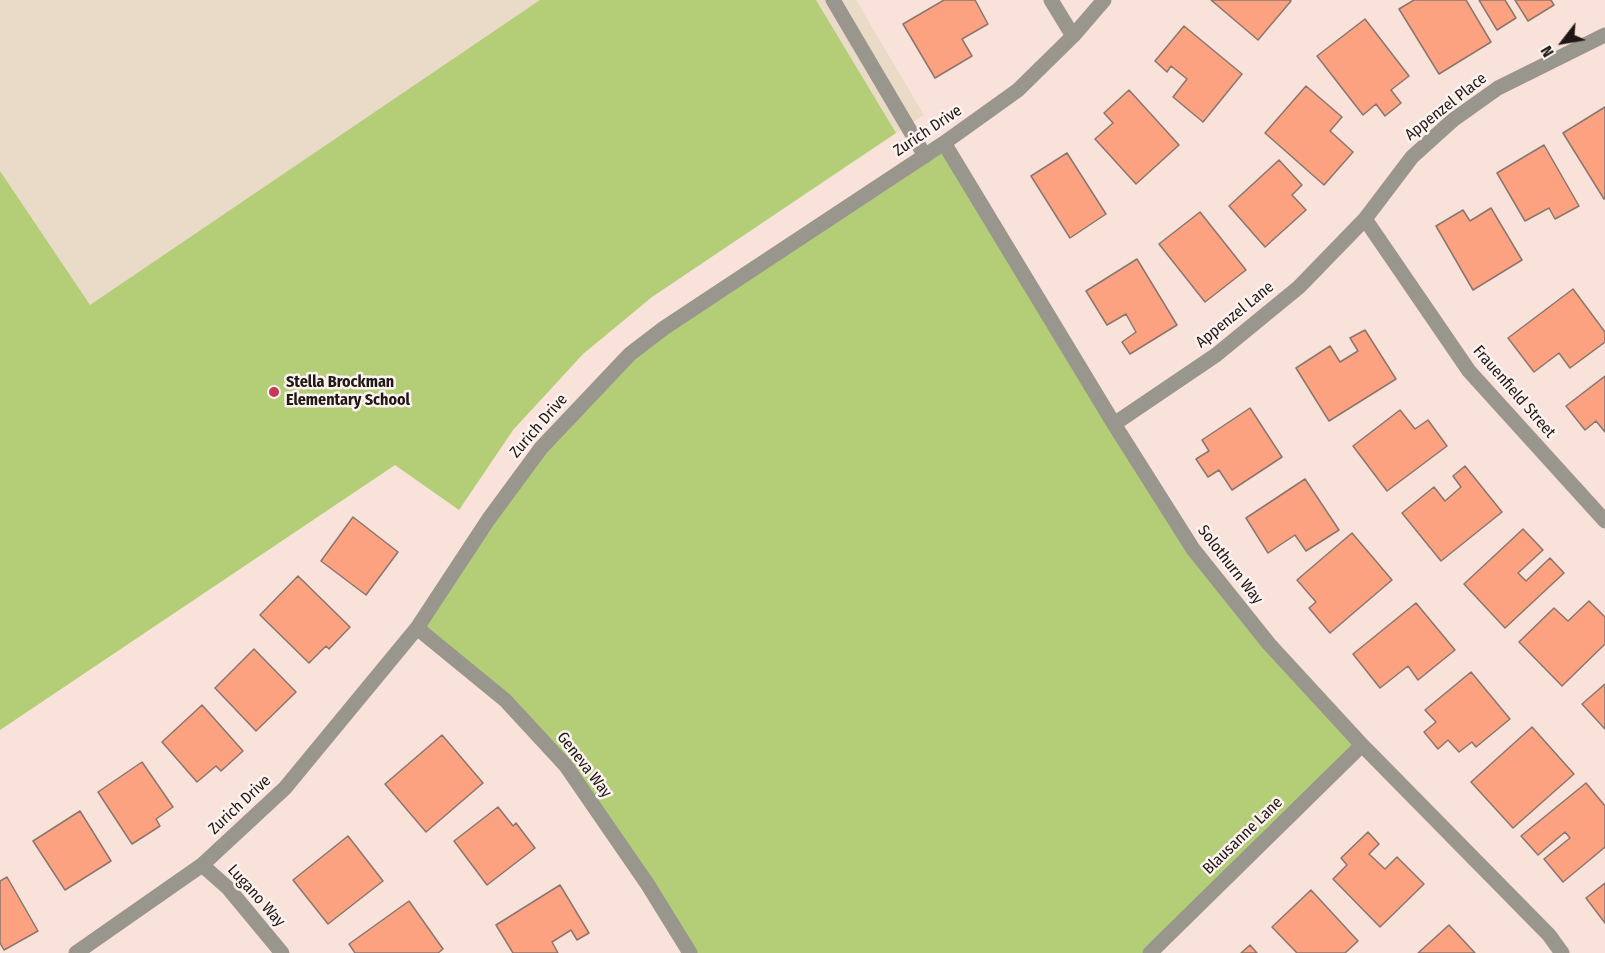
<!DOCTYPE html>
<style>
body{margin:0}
#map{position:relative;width:1605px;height:953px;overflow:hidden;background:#f9e2da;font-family:"Fira Sans Condensed",sans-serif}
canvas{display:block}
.north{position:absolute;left:1533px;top:12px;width:60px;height:60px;-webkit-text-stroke:4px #fcf2ef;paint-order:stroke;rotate:239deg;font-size:16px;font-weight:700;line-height:24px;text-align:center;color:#201815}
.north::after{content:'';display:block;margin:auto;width:21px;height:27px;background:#201815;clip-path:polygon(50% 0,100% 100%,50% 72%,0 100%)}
</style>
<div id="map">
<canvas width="1605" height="953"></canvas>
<div class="north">N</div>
</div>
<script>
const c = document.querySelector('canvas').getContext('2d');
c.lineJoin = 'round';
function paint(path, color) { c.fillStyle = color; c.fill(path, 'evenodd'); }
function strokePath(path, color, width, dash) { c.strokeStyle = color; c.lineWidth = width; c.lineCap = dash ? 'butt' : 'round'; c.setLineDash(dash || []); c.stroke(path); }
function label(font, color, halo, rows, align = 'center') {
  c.font = font + ' "Fira Sans Condensed",sans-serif'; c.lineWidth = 5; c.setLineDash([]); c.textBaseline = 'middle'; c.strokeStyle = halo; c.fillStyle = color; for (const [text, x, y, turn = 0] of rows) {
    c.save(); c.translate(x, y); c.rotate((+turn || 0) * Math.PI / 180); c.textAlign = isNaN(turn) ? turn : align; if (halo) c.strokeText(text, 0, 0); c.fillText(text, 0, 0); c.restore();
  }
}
paint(new Path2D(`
 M0 0H856L924 115 746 232 652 297 583 354 513 430 459 510 395 465 0 730Z`), '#e9dbc8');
paint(new Path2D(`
 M540 0H816L896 133 652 297 583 354 513 430 459 510 395 465 0 730V171L90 305Z
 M944 143 1193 549 1362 745 1150 953H690L566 766 417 628 488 520 630 354Z`), '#b4ce77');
const building = new Path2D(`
 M944 0H975L988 24 962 39 972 56 935 78 903 24Z
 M1211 0H1289L1291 1 1258 40Z
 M1414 0H1466L1491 42 1439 74 1399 9Z
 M1479 0H1505L1516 18 1497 30Z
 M1515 0H1551L1554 5 1528 21Z
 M1365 19 1409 76 1391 90 1401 103 1385 116 1376 104 1363 115 1317 56Z
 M1184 26 1242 74 1203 122 1173 97 1187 79 1171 66 1167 72 1155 61Z
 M1306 86 1342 117 1330 131 1353 152 1324 185 1265 133Z
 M1129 90 1179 145 1136 184 1095 139 1113 123 1104 113Z
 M1605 107V199H1604L1563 133Z
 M1544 145 1579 206 1555 219 1549 208 1525 221 1497 173Z
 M1067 153 1106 214 1070 238 1031 176Z
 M1279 160 1302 185 1292 195 1306 210 1265 247 1229 206Z
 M1491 208 1522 260 1473 290 1436 226 1463 210 1470 221Z
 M1200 212 1246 270 1205 302 1159 244Z
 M1137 259 1177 325 1130 354 1122 342 1136 332 1126 314 1107 325 1086 291Z
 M1573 289 1605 332V342L1570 368 1559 353 1534 372 1508 338Z
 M1365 330 1396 379 1329 421 1296 368 1330 346 1340 362 1358 351 1350 338Z
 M1605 376V432L1596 421 1585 430 1566 406Z
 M1250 408 1282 457 1232 490 1219 470 1208 477 1196 459 1209 451 1202 440Z
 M1400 410 1415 429 1428 420 1447 446 1387 491 1353 446Z
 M1465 466 1502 512 1441 561 1402 513 1434 487 1445 501 1461 487 1453 476Z
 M1305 479 1339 530 1306 551 1295 535 1268 553 1246 518Z
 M353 517 398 552 366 595 321 561Z
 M1523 529 1543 550 1518 573 1526 581 1550 558 1564 573 1505 628 1464 584Z
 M1352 533 1392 580 1330 633 1309 608 1316 602 1297 580Z
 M298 576 350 627 329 649 326 646 309 663 260 615Z
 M1589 601 1605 617V644L1562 686 1519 642 1554 608 1568 621Z
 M1416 603 1455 650 1418 680 1408 666 1380 688 1353 654Z
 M254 649 296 692 256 731 215 688Z
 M1471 672 1510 719 1476 747 1472 742 1459 752 1448 740 1438 749 1424 732 1436 722 1425 710Z
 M1605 684V729L1582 704Z
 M202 705 243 751 221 771 216 766 197 782 162 742Z
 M1532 727 1574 774 1513 828 1471 782Z
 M442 735 483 783 426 832 385 784Z
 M142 762 173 807 156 819 160 826 132 844 98 792Z
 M1586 783 1605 806V847L1563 882 1544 859 1570 838 1565 832 1538 855 1521 836Z
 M498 807 513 826 516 823 535 848 487 885 454 841Z
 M80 811 111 861 65 890 33 841Z
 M1368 832 1379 844 1369 854 1385 869 1397 857 1424 884 1380 927 1333 879 1347 865 1341 858Z
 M348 836 383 881 328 924 293 880Z
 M7 877 38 931 4 950 0 943V881Z
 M1605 883V923L1586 898Z
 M560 885 589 933 577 940 571 930 552 942 558 953H513L496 925Z
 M1311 890 1358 941 1345 953H1297L1272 927Z
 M409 901 443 949 438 953H355L349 944Z
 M1449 925 1475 953H1418Z
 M1250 945 1257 953H1241Z`);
paint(building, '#fda280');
strokePath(building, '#8a766e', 1.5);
strokePath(new Path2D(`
 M833 0 925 156`), '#99968e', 15);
strokePath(new Path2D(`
 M1051 0 1073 36
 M944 143 1114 424 1193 549 1269 644 1362 745 1549 935 1562 953
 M1365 219 1469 371 1605 521
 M1114 424 1216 355 1299 287 1365 219 1412 157 1453 120 1498 88 1605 35
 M417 628 505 700 566 766 648 885 690 953
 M202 865 228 888 282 953
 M76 953 202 865 285 788 417 628 488 520 541 448 630 354 664 328 944 143 1018 90 1073 36 1104 0
 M1150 953 1362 745`), '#99968e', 15);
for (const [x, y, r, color] of [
 [274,392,6,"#c93850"]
]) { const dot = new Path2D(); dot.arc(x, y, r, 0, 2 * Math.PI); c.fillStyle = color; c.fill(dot); strokePath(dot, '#fcf2ef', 2); }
label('16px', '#201815', '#fcf2ef', [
 ["Appenzel Place",1446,107,-38],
 ["Zurich Drive",928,131,-34],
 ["Appenzel Lane",1235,315,-39],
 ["Frauenfield Street",1514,392,49],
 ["Zurich Drive",539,426,-49],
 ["Solothurn Way",1230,565,52],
 ["Geneva Way",584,765,52],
 ["Zurich Drive",240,805,-43],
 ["Blausanne Lane",1243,836,-44],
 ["Lugano Way",256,896,48]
]);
label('bold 16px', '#201815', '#fcf2ef', [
 ["Stella Brockman",286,383],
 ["Elementary School",286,401]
], 'left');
</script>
